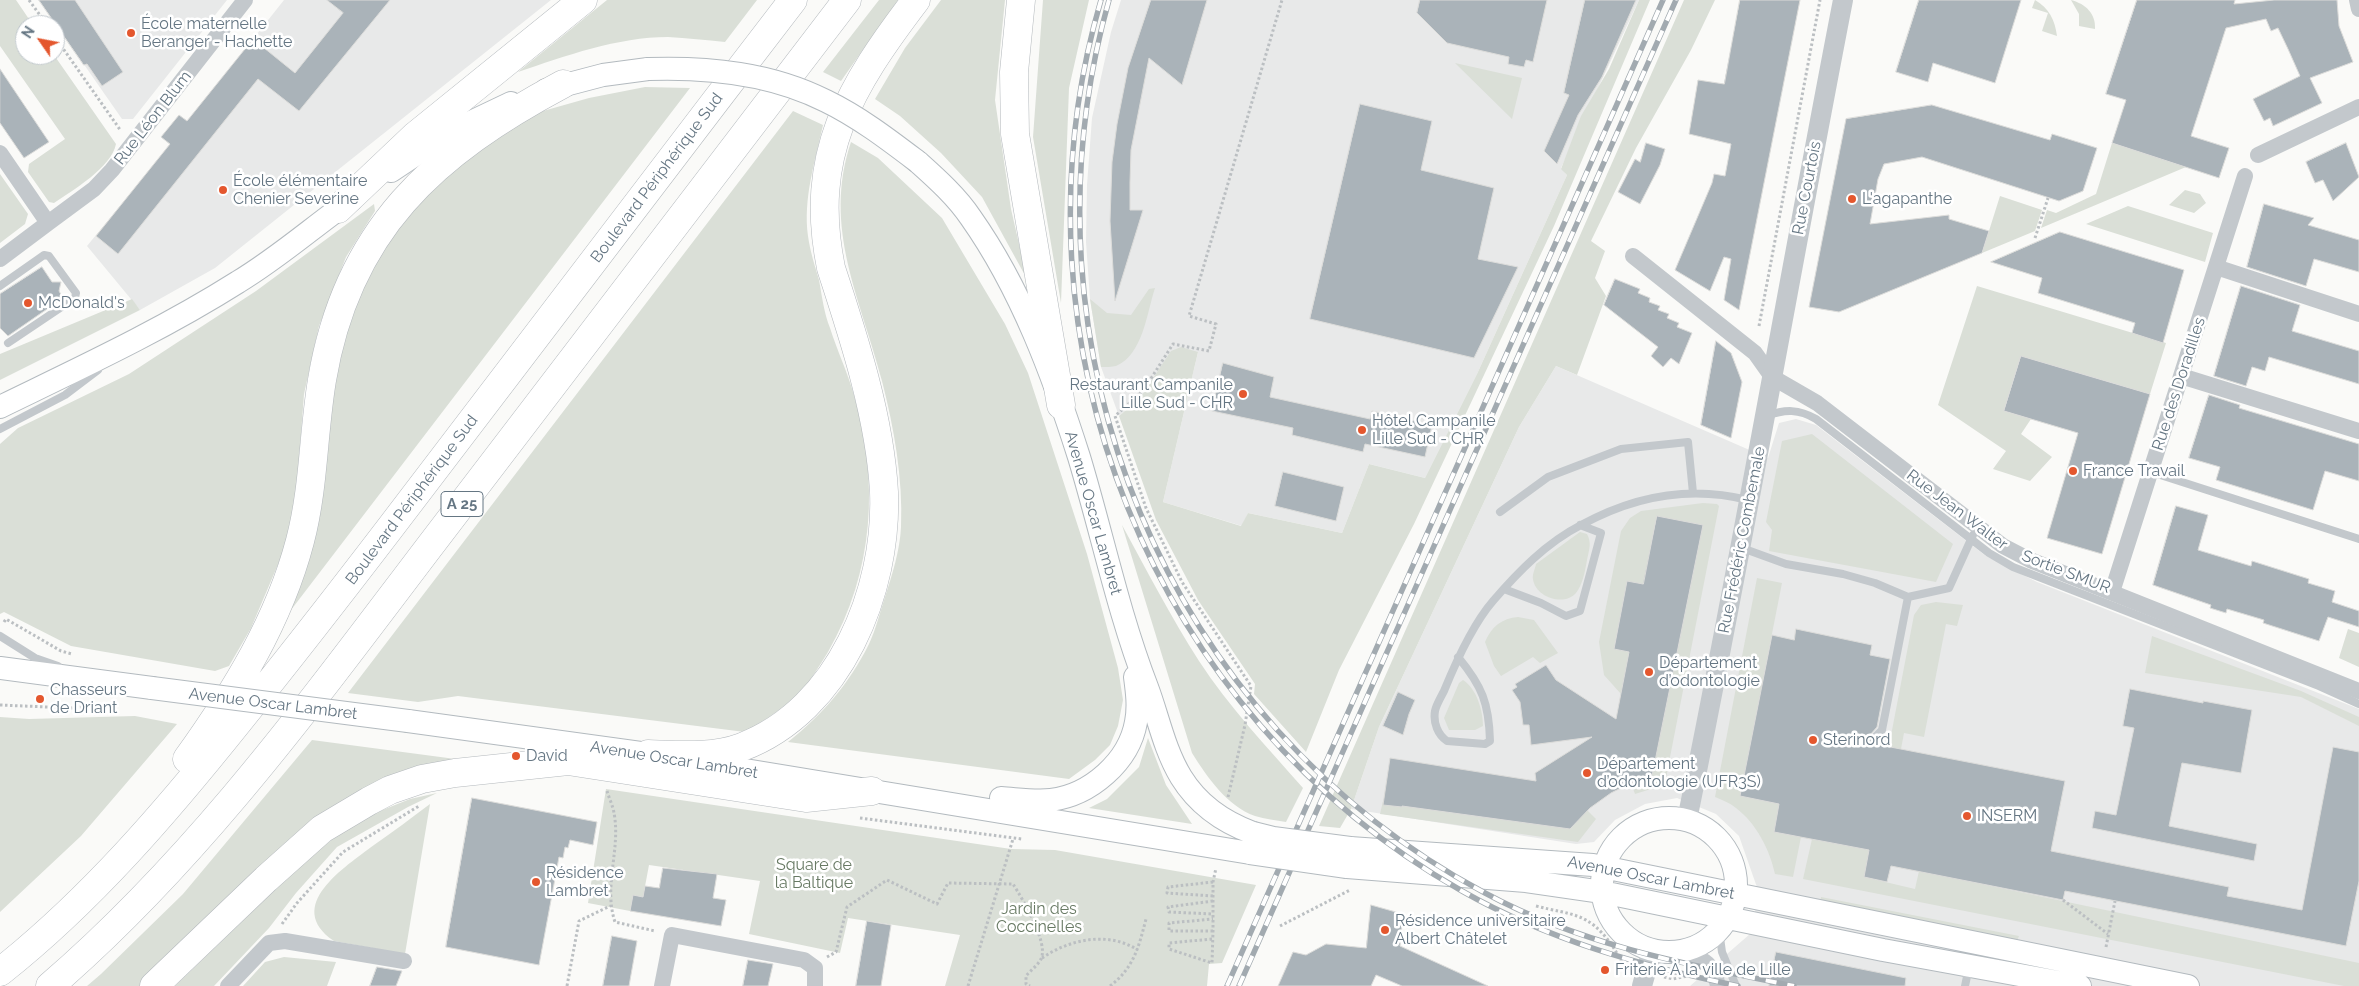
<!DOCTYPE html>
<meta charset="utf-8">
<style>
body{margin:0}
#map{position:relative;width:2359px;height:986px;overflow:hidden;background:#fafaf8;font-family:Raleway,sans-serif}
canvas{display:block}
.north{position:absolute;left:15px;top:15px;width:50px;height:50px;box-sizing:border-box;background:#fff;border:1px solid #c1c8cd;border-radius:50%;rotate:303deg;font-size:14px;font-weight:700;line-height:20px;text-align:center;color:#657683}
.north::after{content:'';display:block;margin:auto;width:18px;height:22px;background:#e4572e;clip-path:polygon(50% 0,100% 100%,50% 72%,0 100%)}
</style>
<div id="map">
<canvas width="2359" height="986"></canvas>
<div class="north">N</div>
</div>
<script>
const c = document.querySelector('canvas').getContext('2d');
c.lineJoin = 'round';
function paint(path, color) { c.fillStyle = color; c.fill(path, 'evenodd'); }
function strokePath(path, color, width, dash) { c.strokeStyle = color; c.lineWidth = width; c.lineCap = dash ? 'butt' : 'round'; c.setLineDash(dash || []); c.stroke(path); }
function label(font, color, halo, rows, align = 'center') {
  c.font = font + ' Raleway,sans-serif'; c.lineWidth = 5; c.setLineDash([]); c.textBaseline = 'middle'; c.strokeStyle = halo; c.fillStyle = color; for (const [text, x, y, turn = 0] of rows) {
    c.save(); c.translate(x, y); c.rotate((+turn || 0) * Math.PI / 180); c.textAlign = isNaN(turn) ? turn : align; if (halo) c.strokeText(text, 0, 0); c.fillText(text, 0, 0); c.restore();
  }
}
paint(new Path2D(`
 M39 0H227L133 119H122Z
 M284 0H551L215 268 140 310 87 246 170 145 161 137 179 115 188 121Z
 M1121 0H1639L1561 168 1567 175 1477 374 1425 478 1369 464 1342 533 1248 513 1242 526 1163 502 1198 352 1155 378 1140 398 1119 416 1101 367 1090 299 1086 242 1087 185 1092 118 1111 32Z
 M1556 366 1768 458 1779 423 1796 419 1816 425 1986 556 2037 582 2359 709V986H1690L1750 934 1759 893 1739 836 1716 814 1677 798 1645 804 1615 820 1594 842 1576 844 1351 809 1379 727 1519 427Z`), '#e8e9e9');
paint(new Path2D(`
 M0 0H16L33 25H25V55H54L116 144C111 168 73 190 54 203L49 202 28 172 29 164 65 139 0 46Z
 M607 0H757L725 42C706 40 687 38 668 37 618 37 565 56 518 72Z
 M879 0H898L841 81 823 72Z
 M941 0H1005L995 100 1011 209 1027 279 982 197 941 153 900 116 875 99 905 48Z
 M1043 0H1089L1069 88 1061 303 1033 137Z
 M1639 0H1650L1554 226 1414 524 1339 670 1306 752 1254 694 1255 684 1198 600 1156 520 1119 416 1140 398 1171 351 1181 347 1198 352 1163 502 1241 526 1248 513 1342 533 1369 464 1425 478 1477 374 1567 175 1561 169 1581 116 1609 69Z
 M1684 0H1715L1691 50 1636 148 1591 241 1605 251 1595 278 1606 296 1577 375 1556 366 1519 427 1379 727 1351 809 1340 828 1319 826Z
 M2035 0C2049 8 2055 20 2057 36L2042 31 2048 13 2032 8Z
 M2071 0C2086 4 2096 14 2095 29L2079 26V14Z
 M1455 63 1522 78 1512 119Z
 M645 87 690 88 291 610 315 533 324 440 342 334 376 258 407 208 493 136 543 111 589 98Z
 M793 111 823 125C815 161 803 199 808 236 810 251 815 266 819 280 822 296 824 313 830 328 837 350 847 371 853 392 880 480 874 572 828 652 819 666 810 683 797 695 781 710 764 721 745 732L458 696 418 702 348 693Z
 M851 142 878 158 942 218 1005 324 1028 373 1087 554 1118 668 1123 700 1118 726 1110 745 1095 760 1069 779 788 742C823 714 849 684 869 644 876 629 880 612 885 597 892 575 900 550 901 527 903 478 894 428 882 381 861 299 822 228 851 142Z
 M2112 143 2186 167 2041 228 2047 210 2056 213 2096 194Z
 M0 174 28 214 25 224 0 243Z
 M2185 190 2200 194 2206 203 2194 213 2169 205Z
 M2000 196 2042 210 2035 231 1982 253Z
 M374 204 375 211 346 257 319 326 304 394 296 501 282 555 251 628 229 666 215 671 71 646 4 612 0 614V444L18 428 129 374 256 291Z
 M2128 206 2213 233 2205 262 2086 224Z
 M1977 286 2166 343 2150 394 2021 356 2004 411 2031 419 2021 434 2052 457 2030 481 1993 469 2006 451 1938 405Z
 M1155 288C1147 312 1143 355 1116 366 1112 367 1106 367 1101 367L1090 299 1107 313 1131 315 1149 289Z
 M132 299 140 310 0 380V354Z
 M1812 434 1953 544 1936 582 1769 551 1772 530 1766 522 1782 441Z
 M1703 503 1717 504 1719 506 1664 788 1651 789 1635 794 1631 783 1652 775 1703 525 1657 516 1643 584 1627 581 1614 648 1629 652 1621 694 1604 675 1599 642 1621 531 1630 518 1641 511Z
 M1122 525C1147 571 1171 617 1199 661 1229 707 1267 747 1303 788L1286 822C1276 820 1265 819 1255 816 1227 806 1207 777 1192 753Z
 M1580 532 1587 534C1592 543 1589 550 1587 560 1585 571 1583 584 1576 593 1564 607 1535 597 1533 579 1532 575 1535 569 1536 564Z
 M1757 578 1782 583 1740 796 1779 804 1774 832 1801 837 1793 877 1775 874C1770 850 1756 823 1736 808 1730 803 1722 800 1715 797Z
 M1936 602 1963 605 1957 626 1946 624 1924 737 1904 733 1901 749 1889 747 1864 877 1915 889 1919 871 2359 963V986H2344L1803 879 1812 839 1848 846 1860 819 1875 743 1889 746 1914 615 1921 605Z
 M1518 617 1534 620 1558 653 1540 663 1533 657 1501 676 1494 666 1485 642C1491 627 1502 618 1518 617Z
 M2348 629 2359 633V667L2339 658Z
 M2152 636 2301 691 2359 717V726L2301 697 2145 673Z
 M1463 680C1477 689 1483 711 1483 726L1475 730H1449L1444 718 1459 683Z
 M135 716 177 724 81 836 0 912V717L29 719Z
 M1148 738 1166 785 1192 824 1089 808 1107 799 1139 767Z
 M312 740 463 760 301 831 140 986H87L101 974 183 894Z
 M606 789 1011 849 1055 850 1256 885 1222 963 1209 964 1207 986H945L960 935 848 918 840 953 749 934 760 881 649 865 643 897 633 895 630 911 588 903Z
 M437 793 408 807 337 847 296 893 269 928 214 986H175L305 861 355 821 410 799Z
 M1383 801 1387 805 1402 807V806L1570 829 1587 810 1596 819 1578 842 1380 814Z
 M430 804 405 954 334 941C283 906 345 867 374 845 393 832 411 818 430 804Z
 M1821 897 2019 936 2017 941 1820 902Z
 M284 957 336 962 327 986H243L265 962Z`), '#dadfd7');
const building = new Path2D(`
 M39 0H75L123 72 102 86 87 64 84 65Z
 M327 0H390L299 111 258 79 118 254 96 236 170 144 161 137 179 115 187 121 253 39 295 73 343 13Z
 M1151 0H1207L1182 85 1149 58 1131 150 1130 182V210H1143L1115 301 1110 221 1112 162 1117 124 1128 68Z
 M1420 0H1547L1533 62 1526 60 1524 67 1508 64 1509 57 1447 43 1417 13Z
 M1585 0H1636L1602 77 1578 115 1557 164 1544 151 1569 95 1564 93Z
 M1740 0H1800L1739 310 1724 300 1731 259 1724 257 1710 291 1675 270 1712 183 1714 174 1725 176 1731 144 1689 134 1698 80 1724 84Z
 M1919 0H2021L1995 83 1933 63 1928 82 1896 72Z
 M2137 0H2235L2234 4 2274 0H2337L2339 26 2353 62 2310 78 2322 103 2273 126 2270 118 2264 121 2253 99 2300 76 2288 49 2278 28 2271 31 2266 19 2226 28 2191 136 2229 148 2219 178 2112 143 2126 100 2106 94Z
 M0 69 49 142 24 158 0 123Z
 M1360 104 1432 121 1421 170 1494 188 1478 259 1518 267 1474 358 1310 319Z
 M1932 105 2050 140 2052 134 2097 148 2083 191 2059 201 1922 157 1884 164 1878 179 1870 224 1949 215V219L1989 231 1982 253 1839 312 1809 307 1846 119Z
 M1646 143 1665 149 1660 165 1640 204 1618 192 1635 159 1640 162Z
 M2346 143 2359 177 2333 201 2323 180 2315 183 2306 162Z
 M2264 204 2314 218 2308 225 2359 240V272L2314 259 2306 286 2247 267Z
 M2060 232 2184 270 2163 343 2132 333 2135 323 2038 293 2042 278 1991 262Z
 M42 267 52 282H61L59 291 63 298 8 336 0 328V294Z
 M1615 279 1640 289 1638 293 1650 298 1649 302 1660 306 1658 310 1669 314 1667 318 1679 323 1677 327 1692 333 1679 364 1671 358 1663 367 1651 356 1658 347 1604 305Z
 M2241 286 2300 305 2292 331 2359 351V384L2269 357 2265 371 2252 367 2246 386 2214 376Z
 M1716 341 1731 353 1742 382 1731 438 1701 425Z
 M2021 356 2150 394 2102 554 2047 538 2078 433 2004 411Z
 M1223 363 1274 377 1270 397 1370 419 1372 411 1432 425 1425 457 1365 444 1363 452 1292 435 1293 428 1212 411Z
 M2209 395 2240 405 2239 408 2359 444V481L2325 471 2313 510 2216 480 2220 467 2189 458Z
 M1283 472 1344 487 1336 521 1275 506Z
 M2176 506 2208 515 2198 550 2251 566 2252 561 2309 579 2308 583 2335 591 2332 602 2359 611V627L2328 617 2319 641 2263 623 2264 620 2227 609 2226 613 2210 608 2211 605 2153 585Z
 M1657 516 1703 525 1652 776 1631 783 1611 793 1590 808 1570 829 1402 806V807L1383 805 1390 758 1536 781 1535 773 1592 737 1531 745 1529 725H1523L1520 702 1512 690 1517 687 1515 684 1546 665 1556 680 1616 719 1629 652 1614 649 1627 581 1643 584Z
 M1796 629 1872 645 1870 655 1890 659 1877 727 1870 735 1875 744 2065 781 2051 851 2229 887 2227 896 2302 910 2333 747 2359 752V881L2346 946 2065 891 2063 900 1891 866 1887 882 1864 877 1869 850 1774 832 1779 804 1740 796 1772 635 1794 640Z
 M2130 689 2203 703V701L2252 710 2241 773 2182 763 2169 826 2257 844 2254 861 2092 828 2095 811 2116 815 2134 728 2123 726Z
 M1398 692 1415 700 1409 714 1403 735 1383 726Z
 M472 798 597 822 593 845 570 840 568 848 565 847 563 858 559 857 539 965 446 947Z
 M663 868 717 874 713 898 726 900 721 926 630 911 633 895 643 897 645 886 659 888Z
 M1371 905 1403 914 1400 946 1488 986H1402L1376 975 1371 986H1278L1293 952 1306 955 1326 944 1366 948Z
 M867 921 891 925 881 986H856Z
 M612 936 637 941 629 986H603Z
 M1776 952 1906 978 1905 986H1769Z
 M748 960 773 964 768 986H743Z
 M377 967 402 971 396 986H370Z`);
paint(building, '#aab3b9');
strokePath(building, '#dcdcda', 1);
const secondary = new Path2D(`
 M546 90 603 75 648 69
 M918 162C937 179 957 197 971 218 1021 289 1053 375 1079 457 1102 533 1118 612 1147 687 1158 716 1164 749 1181 777 1197 803 1223 822 1253 833
 M391 171 448 133 511 103
 M0 407C80 368 162 330 238 282 278 258 313 227 351 200
 M0 668 152 688
 M408 721 648 754 1250 853
 M1001 798C1017 799 1035 802 1051 800 1090 795 1129 762 1136 722 1139 707 1137 692 1135 677
 M1602 885a67 67 0 1 1 134 0a67 67 0 1 1-134 0Z
 M1350 848 1593 865 2188 986
 M1347 867 1526 881 1602 892 1883 950 2080 986`);
const motorway = new Path2D(`
 M1021 0 1014 72 1015 134 1061 405
 M338 209 415 136 583 0
 M648 754C679 755 713 758 742 747 840 710 888 590 884 492 880 418 854 338 831 268 808 154 850 87 916 0
 M187 759C235 692 279 621 300 541 314 488 313 434 322 380 347 230 433 153 563 84
 M0 972C91 900 167 811 239 721 289 659 338 596 387 532 522 355 657 177 793 0
 M50 986C199 858 315 697 433 542 571 362 709 181 847 0
 M154 986 266 879 322 829 369 801 390 790 422 779 455 773 568 761 806 798 872 791`);
strokePath(secondary, '#b3babf', 24);
strokePath(motorway, '#b4b9bd', 29);
strokePath(new Path2D(`
 M29 0 47 25
 M55 37 121 131
 M2035 238 2048 198
 M1759 326 1820 0
 M4 622 6 619 61 651 72 654
 M0 705 71 708 110 705
 M607 791C609 798 613 806 614 813 621 849 603 886 615 922L655 931
 M1228 797 1245 725 1251 686 1182 582 1146 508 1115 416 1143 391 1173 344 1209 351 1216 324 1189 316 1282 0
 M860 818 1022 839
 M1213 896 1167 893 1168 887 1213 882
 M2063 900 2108 934
 M1213 901 1168 907 1169 912 1213 914
 M1536 906C1571 915 1588 912 1611 944 1617 952 1620 961 1627 967
 M282 924 297 903 343 852 419 806
 M1280 926 1350 890
 M1213 931H1169V923L1213 919
 M1212 939 1169 943V949L1212 963 1213 931V882L1216 868
 M2106 947 2115 901
 M827 957 836 952 847 907 887 880 937 904 948 883 1013 884C1022 898 1049 943 1041 959 1038 965 1030 971 1026 976V984L1030 986
 M1042 958C1070 939 1108 931 1138 950
 M1664 977 1673 979 1693 975
 M567 986 579 921 610 906
 M968 986 1013 839
 M1110 986C1134 968 1139 946 1146 919`), '#bbbfc2', 3, [2.5, 2.5]);
strokePath(new Path2D(`
 M0 286 44 255 49 256 76 293 75 298 8 343
 M1767 416C1785 409 1799 409 1816 419L1989 553 2013 567 2319 686 2359 704
 M0 429 65 395 98 370
 M2151 472 2359 539
 M1500 512 1548 477 1621 449 1688 442 1693 493
 M1742 548 1786 564 1843 574 1875 583 1908 597 1882 730 1876 736
 M1504 589 1541 603 1566 616 1580 611 1601 533 1580 525
 M1908 597 1949 588 1973 535
 M0 636 35 658 58 666
 M1458 657C1482 686 1489 703 1490 741L1485 744 1447 741C1438 735 1433 723 1435 711 1436 705 1441 697 1444 691 1455 664 1474 623 1493 601 1518 572 1546 543 1581 525 1634 496 1689 485 1748 500
 M1719 930 1722 952 1736 986
 M1965 986 1969 967`), '#c3c8cc', 8);
strokePath(new Path2D(`
 M2357 0 2359 9
 M0 153 48 223 0 259
 M2258 155 2359 107
 M48 223 94 189 112 170 245 0
 M1633 256 1755 353 1772 377 1817 403 2003 546 2030 560 2359 691
 M2216 267 2359 314
 M2181 376 2359 431
 M2112 592 2245 176
 M1682 951C1704 960 1713 962 1718 986
 M228 986 269 943 285 941 404 961
 M662 986 672 935 804 960 815 968V986`), '#c3c8cc', 16);
strokePath(new Path2D(`
 M1687 820C1743 547 1790 273 1843 0
 M1642 986 1652 950`), '#c3c8cc', 20);
strokePath(secondary, '#fff', 22);
strokePath(motorway, '#fff', 28);
const rail = new Path2D(`
 M1101 0C1001 341 1152 716 1462 891 1548 940 1642 966 1738 986
 M1109 0C1011 348 1165 722 1485 893 1581 945 1688 965 1794 986
 M1227 986 1663 0
 M1239 986 1676 0`);
strokePath(rail, '#a2aab0', 5.5);
strokePath(rail, '#fff', 4, [11]);
const secondaryBridge = new Path2D(`
 M648 69C709 67 771 73 826 101 859 117 889 140 918 162
 M152 688 408 721
 M1253 833 1273 838 1350 848
 M1250 853 1347 867`);
strokePath(secondaryBridge, '#b3babf', 24, []);
strokePath(secondaryBridge, '#fff', 22);
for (const [x, y, r, color] of [
 [131,33,5,"#e4572e"],
 [223,190,5,"#e4572e"],
 [1852,199,5,"#e4572e"],
 [28,303,5,"#e4572e"],
 [1243,394,5,"#e4572e"],
 [1362,430,5,"#e4572e"],
 [2073,471,5,"#e4572e"],
 [1649,672,5,"#e4572e"],
 [40,699,5,"#e4572e"],
 [1813,740,5,"#e4572e"],
 [516,756,5,"#e4572e"],
 [1587,773,5,"#e4572e"],
 [1967,816,5,"#e4572e"],
 [536,882,5,"#e4572e"],
 [1385,930,5,"#e4572e"],
 [1605,970,5,"#e4572e"]
]) { const dot = new Path2D(); dot.arc(x, y, r, 0, 2 * Math.PI); c.fillStyle = color; c.fill(dot); strokePath(dot, '#fff', 2); }
for (const [x, y, w] of [
 [462,504,42]
]) { const box = new Path2D(); box.roundRect(x - w / 2, y - 12.5, w, 25, 4); c.fillStyle = '#fff'; c.fill(box); strokePath(box, '#657683', 1); }
label('bold 15px', '#657683', null, [
 ["A 25",462,504]
]);
label('16px', '#657683', '#fff', [
 ["École maternelle",141,24],
 ["Beranger - Hachette",141,42],
 ["École élémentaire",233,181],
 ["Chenier Severine",233,199],
 ["L'agapanthe",1862,199],
 ["McDonald's",38,303],
 ["Restaurant Campanile",1233,385,"right"],
 ["Lille Sud - CHR",1233,403,"right"],
 ["Hôtel Campanile",1372,421],
 ["Lille Sud - CHR",1372,439],
 ["France Travail",2083,471],
 ["Département",1659,663],
 ["d’odontologie",1659,681],
 ["Chasseurs",50,690],
 ["de Driant",50,708],
 ["Sterinord",1823,740],
 ["David",526,756],
 ["Département",1597,764],
 ["d’odontologie (UFR3S)",1597,782],
 ["INSERM",1977,816],
 ["Résidence",546,873],
 ["Lambret",546,891],
 ["Résidence universitaire",1395,921],
 ["Albert Châtelet",1395,939],
 ["Friterie À la ville de Lille",1615,970]
], 'left');
label('16px', '#657683', '#fff', [
 ["Rue Léon Blum",153,118,-52],
 ["Boulevard Périphérique Sud",657,178,-53],
 ["Rue Courtois",1807,188,-79],
 ["Rue des Doradilles",2179,384,-72],
 ["Boulevard Périphérique Sud",412,500,-53],
 ["Rue Jean Walter",1957,510,37],
 ["Avenue Oscar Lambret",1093,513,74],
 ["Rue Frédéric Combemale",1742,540,-79],
 ["Sortie SMUR",2066,572,21],
 ["Avenue Oscar Lambret",273,704,7],
 ["Avenue Oscar Lambret",674,760,9],
 ["Avenue Oscar Lambret",1651,878,11]
]);
label('16px', '#687a64', '#fff', [
 ["Square de",814,865],
 ["la Baltique",814,883],
 ["Jardin des",1039,909],
 ["Coccinelles",1039,927]
]);
</script>
